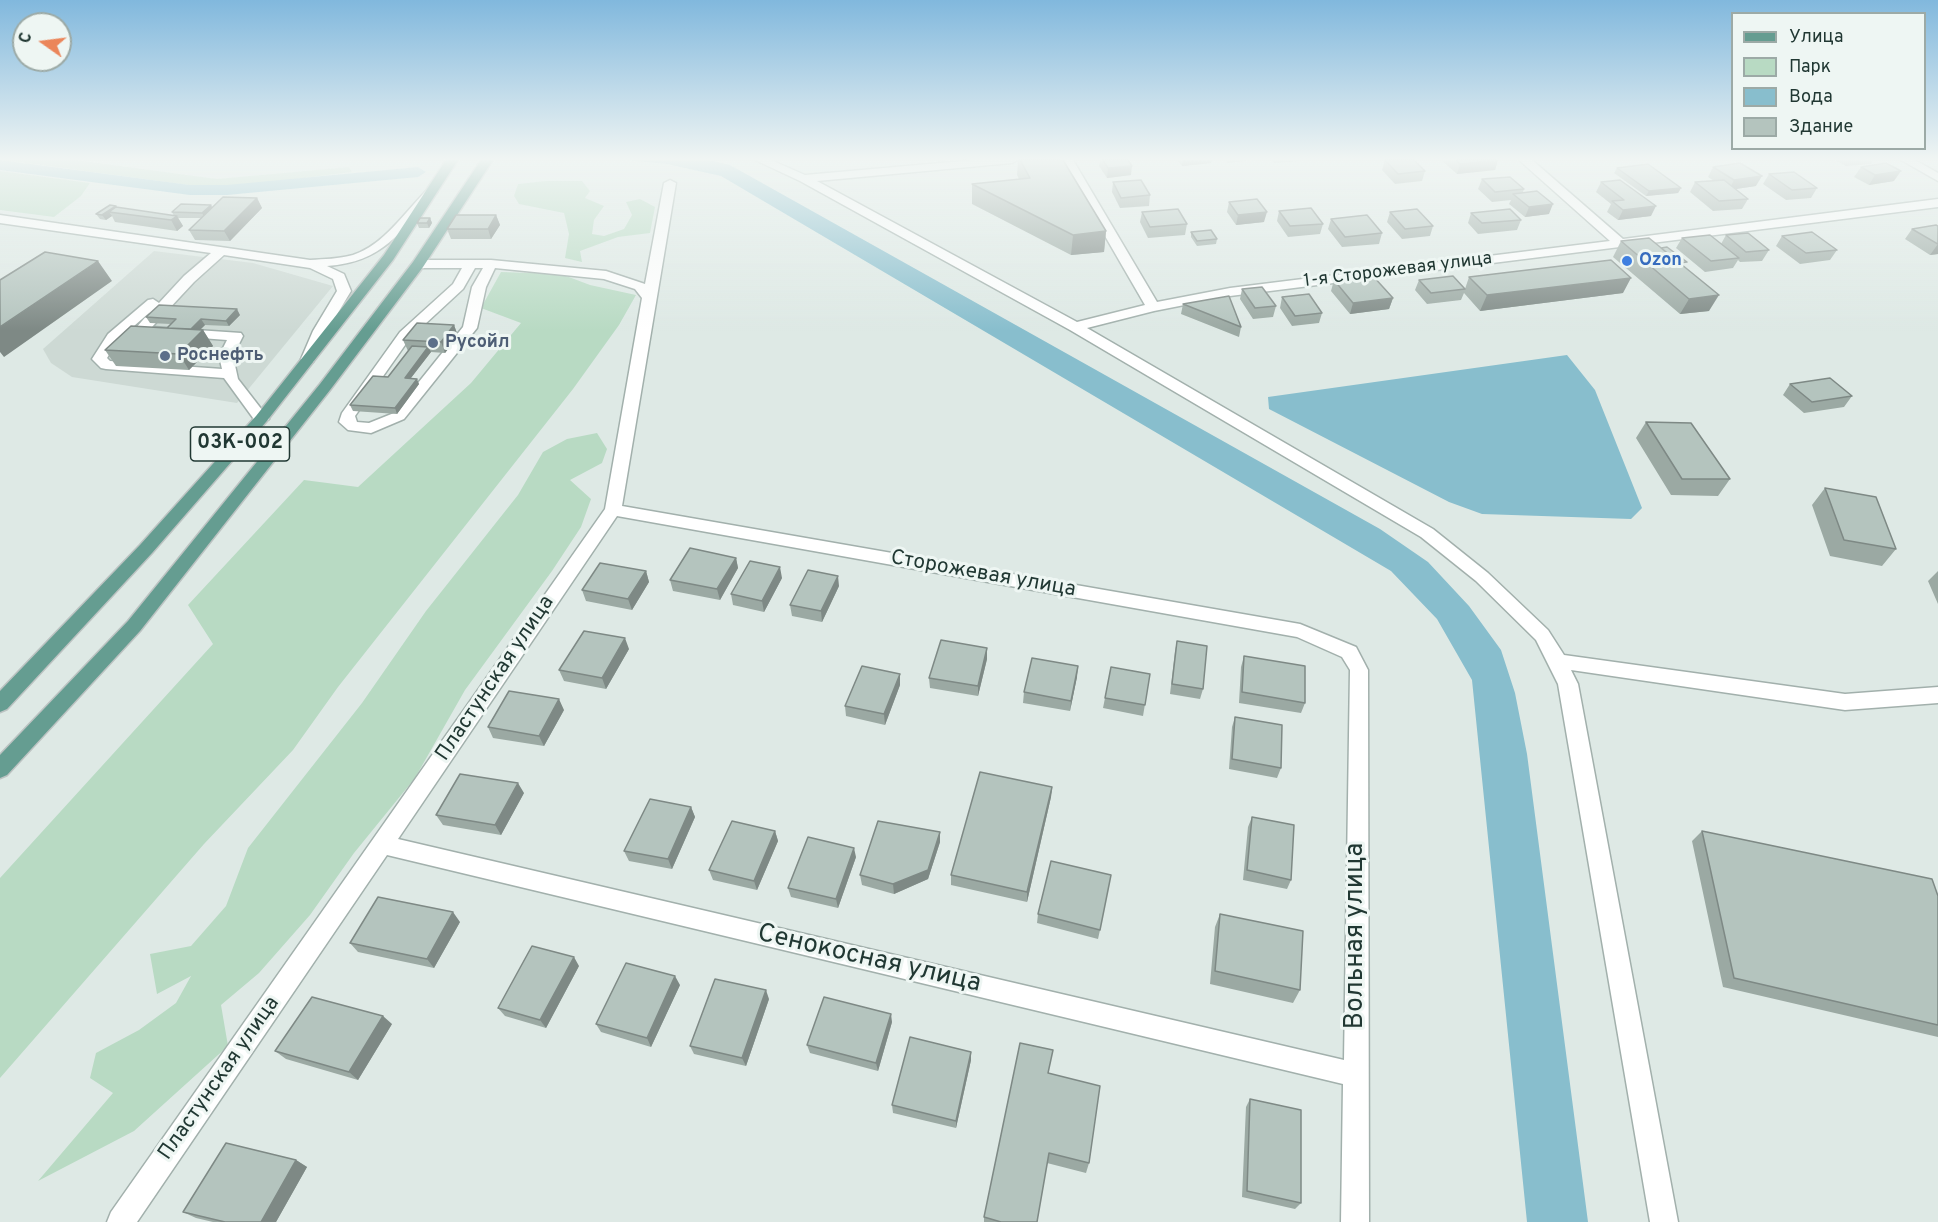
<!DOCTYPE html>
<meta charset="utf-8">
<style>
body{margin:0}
#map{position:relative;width:1938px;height:1222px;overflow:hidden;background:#dee9e5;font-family:Overpass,sans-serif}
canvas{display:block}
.legend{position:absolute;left:1731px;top:12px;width:195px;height:138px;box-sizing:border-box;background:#eef6f3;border:2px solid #9caaa6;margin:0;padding:8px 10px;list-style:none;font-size:18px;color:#213833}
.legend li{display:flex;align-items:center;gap:12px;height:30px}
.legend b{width:30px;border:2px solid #9caaa6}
.north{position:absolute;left:12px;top:12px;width:60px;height:60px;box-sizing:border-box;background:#eef6f3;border:2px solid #9caaa6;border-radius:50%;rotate:284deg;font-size:16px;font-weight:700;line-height:24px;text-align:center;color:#213833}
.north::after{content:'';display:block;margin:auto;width:21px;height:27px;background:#eb865a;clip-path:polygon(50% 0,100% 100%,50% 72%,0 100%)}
</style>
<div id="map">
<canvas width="1938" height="1222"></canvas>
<ul class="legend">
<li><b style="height:8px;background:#659d91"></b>Улица</li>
<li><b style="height:16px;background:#b8dac3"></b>Парк</li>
<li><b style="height:16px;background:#88becd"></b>Вода</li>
<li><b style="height:16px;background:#b4c4be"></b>Здание</li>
</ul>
<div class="north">С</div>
</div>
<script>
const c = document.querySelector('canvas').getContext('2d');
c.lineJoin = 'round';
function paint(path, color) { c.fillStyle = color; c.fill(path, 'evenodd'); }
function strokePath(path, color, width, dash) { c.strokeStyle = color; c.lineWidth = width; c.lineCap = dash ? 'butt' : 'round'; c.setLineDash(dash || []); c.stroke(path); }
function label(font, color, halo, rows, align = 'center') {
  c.font = font + ' Overpass,sans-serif'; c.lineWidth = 6; c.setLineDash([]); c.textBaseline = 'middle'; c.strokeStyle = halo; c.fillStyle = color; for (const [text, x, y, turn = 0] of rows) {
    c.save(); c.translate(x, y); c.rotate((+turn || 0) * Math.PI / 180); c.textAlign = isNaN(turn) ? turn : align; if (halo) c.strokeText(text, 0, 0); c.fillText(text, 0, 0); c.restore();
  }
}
paint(new Path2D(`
 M154 251 253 263 333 286 237 403 72 377 51 363 43 349Z`), '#cdd9d4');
paint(new Path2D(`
 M4 160H76L217 179 349 167 352 172 249 185 203 187Z
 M0 171 90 183 81 196 54 217 0 210Z
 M546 181H582L590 191 585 198 604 206 594 220 592 234 604 236 624 229 632 215 626 202 640 199 655 207 650 233 618 237 580 251 582 262 565 258 569 234 564 213 519 204 514 196 518 184Z
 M501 272 561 274 590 285 636 295 619 325 573 389 338 687 293 750 204 844 0 1078V878L213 644 188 605 304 480 358 487 471 383 521 323 481 308Z
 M597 433 607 449 602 463 570 480 591 499 581 527 552 571 465 690 415 778 354 853 310 915 259 973 221 1005 228 1046 134 1131 38 1181 113 1093 90 1078 96 1053 139 1030 176 1003 191 976 157 994 150 954 191 946 226 906 248 848 362 703 426 611 518 495 543 452 567 439Z`), '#b8dac3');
paint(new Path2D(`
 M623 160H709L730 165 1380 529 1428 562 1469 606 1501 650 1515 693 1527 754 1588 1222H1527L1472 680 1437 619 1391 571 721 176 667 164Z
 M1567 355 1595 390 1642 508 1631 519 1482 514 1449 502 1269 409 1268 397Z`), '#88becd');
paint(new Path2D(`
 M0 160 190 185H227L418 167 426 172 418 177 227 195H190L0 170Z`), '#88becd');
const minor = new Path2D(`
 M755 160H771L805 175 974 160H1018L1012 163 817 181 1077 322 1145 305 1061 160H1073L1157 302 1230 288 1610 241 1519 160H1532L1623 239 1938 199V207L1230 296 1154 311 1087 328 1433 529 1488 573 1548 630 1564 655 1845 694 1938 687V703L1845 710 1571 670 1578 684 1678 1222H1650L1558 684 1536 640 1476 581 1421 537 1070 330 800 181Z
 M1901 160H1915L1938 173V181Z
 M670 180 676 183 622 506 1300 624 1356 647 1368 670 1369 1222H1341L1343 1084 387 855 137 1222H107L111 1212 605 509 642 298 635 289 604 279 495 268 486 287 477 328 404 419 371 433 348 430 339 422 342 413 400 332 453 284 462 268H418L412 264 418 260H491L606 271 645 284 664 183ZM475 268H483L472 287 463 327 394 413 369 423 357 422 355 416 410 338 463 289ZM617 516 1297 637 1342 657 1350 670 1344 1060 398 839Z
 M431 188 437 192 435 194C399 232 384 262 327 266L344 274 351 291 327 331 313 362H303L301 359 313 331 337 291 333 279 310 268 224 255 194 282 152 327 241 333 243 336 233 356 238 379 269 419 261 424 256 422 224 378 106 369 101 368 92 359 108 334 148 300 153 299 159 303 184 276 211 253 0 223V215L310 260C324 259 339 259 353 255 384 245 405 212 427 190ZM150 312 134 330 136 333 227 340 219 356 222 369 110 361 107 358 118 340Z`);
const major = new Path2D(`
 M446 160H458L393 260 266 422 152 553 7 709 0 712V691L140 545 256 416 384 255Z
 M481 160H493L423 267 330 390 140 631 7 775 0 778V755L128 621 320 384 413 262Z`);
strokePath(minor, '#a2b0ac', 3);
strokePath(major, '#bcc3c2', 3);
paint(minor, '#fff');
paint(major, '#659d91');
paint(new Path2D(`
 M1018 160H1063L1106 231 1104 252 1071 255 972 204V184L1019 179 1017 175Z
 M1100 160H1128L1131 175 1107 178 1099 166Z
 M1177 160H1212L1211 163 1182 166Z
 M1225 160H1253L1228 163Z
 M1272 160H1301V161L1275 163Z
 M1385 160 1425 171 1422 181 1395 184 1382 170Z
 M1441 160H1498L1495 170 1457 174Z
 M1835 160H1873L1871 164 1846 166Z
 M1713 167 1756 186 1736 189 1748 199 1742 209 1713 211 1690 192 1695 182 1714 181 1708 177Z
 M1861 167 1894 181 1869 185 1854 177Z
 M1617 168 1681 188 1678 193 1646 196 1614 173Z
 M1769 174 1817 188 1811 198 1786 200 1763 184Z
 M1482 179 1524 189 1523 192 1549 214 1525 217 1509 204 1511 200 1492 202 1478 189Z
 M1113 182 1150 195 1149 206 1120 208 1112 192Z
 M1601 182 1651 216 1618 220 1607 212 1611 204 1596 192Z
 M257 198 262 208 230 241 195 240 189 230 201 218H178L183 226 177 231 115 222 112 216 106 220 100 219 96 214 116 206 117 208 174 216 172 212 211 205 212 207Z
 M1229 202 1264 222 1236 225 1227 212Z
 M1279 211 1323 224 1320 234 1288 237 1277 221Z
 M1142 212 1187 224 1185 235 1148 238 1140 222Z
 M1390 212 1433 226 1430 236 1402 239 1387 222Z
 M1471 213 1521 220 1517 230 1478 234 1468 223Z
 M496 215 500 225 491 239H451L447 229Z
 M430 218 432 223 429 228H419L417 223Z
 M1331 219 1382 233 1379 244 1342 247 1328 229Z
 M1938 226V254L1930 255 1905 239 1912 229Z
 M1191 232 1217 239 1216 244 1197 246 1191 237Z
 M1726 235 1769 250 1762 261 1740 262 1738 260 1733 268 1705 272 1676 248 1682 238 1721 244Z
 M1782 236 1837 250 1830 260 1800 264 1776 246Z
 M1621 241 1684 267 1709 311 1680 314 1613 257Z
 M1469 277 1623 293 1480 311 1464 293 1461 300 1427 304 1415 290 1419 280 1465 289Z
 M1334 280 1393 298 1389 309 1350 314 1331 291Z
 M1242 289 1276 306 1273 317 1253 319 1240 299Z
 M1282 297 1322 313 1319 323 1292 326 1280 308Z
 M1183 304 1241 327 1239 337 1181 314Z
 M240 315 229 326 205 325 200 330H203L213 346 189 370 116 366 105 350 167 328 171 324 150 323 146 317Z
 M454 325 458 336 445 353 431 352 411 378 419 384 397 414 353 411 350 405 388 377 408 351 403 340Z
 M1790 384 1852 396 1844 407 1804 413 1783 395Z
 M1646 422 1730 479 1718 496 1671 495 1636 438Z
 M1825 488 1896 549 1882 566 1830 556 1812 505Z
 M736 558 738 568 720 600 673 591 670 580Z
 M646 571 649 582 632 610 586 601 582 590Z
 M1938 571V604L1928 581Z
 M782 578 764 612 733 605 731 594Z
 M839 586 822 622 792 616 790 605Z
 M1177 641 1203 689 1200 699 1170 694 1175 651Z
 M987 648V659L978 696 930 688 929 678Z
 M629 649 606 689 564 681 559 670Z
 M1244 656 1305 703 1301 713 1239 703 1241 667Z
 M1150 674 1143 716 1103 708 1105 698Z
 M1077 677 1070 711 1023 703 1024 692Z
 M900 685 885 725 846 716 845 706Z
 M564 710 544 746 493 738 488 727Z
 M1235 717 1281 768 1277 778 1229 769 1232 727Z
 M1052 787 1051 797 1027 902 951 885V875Z
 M524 793 501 835 443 825 436 815Z
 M691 807 695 817 672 869 629 861 624 851Z
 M1252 817 1291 880 1287 889 1243 880 1248 827Z
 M775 831 778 841 757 890 713 880 709 870Z
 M1702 831 1938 896V1037L1723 987 1692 841Z
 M940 832V842L928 879 894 894 862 885 860 875Z
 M856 857 838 908 791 897 788 888Z
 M1038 914 1100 930 1098 939 1037 923Z
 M1220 914 1300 990 1293 1003 1210 984 1215 927Z
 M460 922 434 968 358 952 350 943Z
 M579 966 546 1028 505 1016 498 1008Z
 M680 985 651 1047 601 1032 596 1024Z
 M769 999 746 1066 694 1054 690 1046Z
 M892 1022 878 1071 810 1053 807 1045Z
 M392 1024 358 1080 286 1059 275 1051Z
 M971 1052V1060L956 1128 893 1113 892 1105Z
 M1049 1073 1089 1163 1086 1173 1047 1163 1037 1222H984V1217Z
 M1250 1099 1301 1203 1295 1209 1242 1197 1246 1107Z
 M296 1160 307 1167 276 1222H213L196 1218 183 1212Z`), '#9ba9a3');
paint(new Path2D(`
 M1183 160H1212L1211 163 1182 166Z
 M1498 160 1495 170 1457 174 1460 164Z
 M1132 166 1131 175 1107 178 1108 168Z
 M1901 171 1894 181 1869 185 1875 175Z
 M1762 176 1756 186 1729 190 1734 180Z
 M1681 188 1678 193 1646 196 1649 191Z
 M257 198 262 208 230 241 224 231Z
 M1553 204 1549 214 1525 217 1529 207Z
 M211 205 213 210 205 218 202 213Z
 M116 206 119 211 109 212 112 216 106 220 102 215Z
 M1656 206 1651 216 1618 220 1623 210Z
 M1267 212 1264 222 1236 225 1238 215Z
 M496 215 500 225 491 239 488 229Z
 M177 216 183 226 177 231 171 220Z
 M430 218 432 223 429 228 427 223Z
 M1106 231 1104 252 1071 255 1073 235Z
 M1938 244V254L1930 255Z
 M98 261 112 281 4 357 0 352V327Z
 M1631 278 1623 293 1480 311 1487 295Z
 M1719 295 1709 311 1680 314 1689 299Z
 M1393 298 1389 309 1350 314 1353 303Z
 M237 309 240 315 229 326 226 321Z
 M201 319 205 325 185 344 182 339Z
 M454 325 458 336 445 353 441 342Z
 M203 330 213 346 189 370 179 354Z
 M428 347 431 352 407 383 405 378Z
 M417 379 419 384 397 414 395 408Z
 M736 558 738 568 720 600 717 589Z
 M780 567 782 578 764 612 762 601Z
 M646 571 649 582 632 610 628 599Z
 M838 576 839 586 822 622 821 611Z
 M625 638 629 649 606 689 602 678Z
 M987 648V659L978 696V686Z
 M1078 666 1077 677 1070 711 1071 701Z
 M900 674V685L885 725 884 714Z
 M559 699 564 710 544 746 539 736Z
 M518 783 524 793 501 835 495 825Z
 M1052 787 1051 797 1027 902V892Z
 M691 807 695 817 672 869 668 859Z
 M775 831 778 841 757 890 754 881Z
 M940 832V842L928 879 894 894 893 884Z
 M854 848 856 857 838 908 836 899Z
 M453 912 460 922 434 968 427 959Z
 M574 957 579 966 546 1028 540 1020Z
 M675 976 680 985 651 1047 647 1038Z
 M766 990 769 999 746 1066 742 1058Z
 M891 1014 892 1022 878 1071 876 1063Z
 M383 1016 392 1024 358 1080 349 1072Z
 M971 1052V1060L956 1128V1121Z
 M296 1160 307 1167 276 1222H261Z`), '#7e8985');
const building = new Path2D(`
 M1020 160H1063L1106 231 1073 235 972 184 1030 178Z
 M1103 160H1128L1132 166 1108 168Z
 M1385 160H1414L1425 171 1398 174Z
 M1456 160H1497L1460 164Z
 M1740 163 1762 176 1734 180 1713 167Z
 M1886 163 1901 171 1875 175 1861 167Z
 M1648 164 1681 188 1649 191 1617 168Z
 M1794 172 1817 188 1792 190 1769 174Z
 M1510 177 1524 189 1495 192 1482 179Z
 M1141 180 1150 195 1121 198 1113 182Z
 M1620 180 1656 206 1623 210 1612 201 1624 200 1601 182Z
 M1724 180 1748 199 1719 201 1695 182Z
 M1537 191 1553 204 1529 207 1513 194Z
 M223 197 257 198 224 231 189 230Z
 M1257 199 1267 212 1238 215 1229 202Z
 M181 204 211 205 202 213 172 212Z
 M110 205 116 206 102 215 96 214Z
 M116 207 177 216 171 220 109 212Z
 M1311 208 1323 224 1290 226 1279 211Z
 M1178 209 1187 224 1150 227 1142 212Z
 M1417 209 1433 226 1405 229 1390 212Z
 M1510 209 1521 220 1482 223 1471 213Z
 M456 215H496L488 229H447Z
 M1367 215 1382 233 1345 237 1331 219Z
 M420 218H430L427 223H417Z
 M1936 225 1938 226V244L1912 229Z
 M1211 230 1217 239 1197 241 1191 232Z
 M1812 232 1837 250 1806 253 1782 236Z
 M1748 233 1769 250 1746 252 1726 235Z
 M1710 235 1739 258 1711 261 1682 238Z
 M1649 238 1719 295 1689 299 1621 241Z
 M1667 247 1687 262 1679 263 1661 248Z
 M45 252 98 261 0 327V280Z
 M1611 260 1631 278 1487 295 1469 277Z
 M1372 275 1393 298 1353 303 1334 280Z
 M1453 276 1465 289 1431 293 1419 280Z
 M1262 287 1276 306 1255 308 1242 289Z
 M1309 294 1322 313 1295 316 1282 297Z
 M1229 296 1241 327 1183 304Z
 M159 305 237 309 226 321 201 319 191 329 167 328 176 319 146 317Z
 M417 323 454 325 441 342 403 340Z
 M131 326 203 330 179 354 105 350Z
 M412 346 428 347 405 378 417 379 395 408 350 405 373 376 388 377Z
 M1830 378 1852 396 1812 402 1790 384Z
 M1646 422 1691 423 1730 479H1682Z
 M1825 488 1876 497 1896 549 1844 540Z
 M690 548 736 558 717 589 670 580Z
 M750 561 780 567 762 601 731 594Z
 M600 563 646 571 628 599 582 590Z
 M808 570 838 576 821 611 790 605Z
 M584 631 625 638 602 678 559 670Z
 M941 640 987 648 978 686 929 678Z
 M1177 641 1207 646 1203 689 1172 684Z
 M1244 656 1305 666V703L1242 692Z
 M1032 658 1078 666 1071 701 1024 692Z
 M862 666 900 674 884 714 845 706Z
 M1111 667 1150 674 1145 705 1105 698Z
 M509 691 559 699 539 736 488 727Z
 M1235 717 1282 725 1281 768 1232 759Z
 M980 772 1052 787 1027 892 951 875Z
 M460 774 518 783 495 825 436 815Z
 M650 799 691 807 668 859 624 851Z
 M1252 817 1294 825 1291 880 1247 870Z
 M732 821 775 831 754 881 709 870Z
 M878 821 940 832 928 870 893 884 860 875Z
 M1702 831 1932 879 1938 896V1025L1734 978Z
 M808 837 854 848 836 899 788 888Z
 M1051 861 1111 875 1100 930 1038 914Z
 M378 897 453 912 427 959 350 943Z
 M1220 914 1303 931 1300 990 1215 971Z
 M532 946 574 957 540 1020 498 1008Z
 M626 963 675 976 647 1038 596 1024Z
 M715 979 766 990 742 1058 690 1046Z
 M312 997 383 1016 349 1072 275 1051Z
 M824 997 891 1014 876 1063 807 1045Z
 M910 1037 971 1052 956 1121 892 1105Z
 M1020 1043 1053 1050 1048 1073 1100 1086 1089 1163 1049 1153 1037 1222H1001L984 1217Z
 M1250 1099 1301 1110V1203L1247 1191Z
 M226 1143 296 1160 261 1222H225L183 1212Z`);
paint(building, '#b4c4be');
strokePath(building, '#7e8985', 1.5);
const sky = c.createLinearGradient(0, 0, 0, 331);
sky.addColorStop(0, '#81b8dd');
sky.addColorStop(0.48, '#f0f5f3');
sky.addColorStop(1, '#f0f5f300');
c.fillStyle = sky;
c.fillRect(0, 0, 1938, 331);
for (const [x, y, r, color] of [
 [1627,261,6,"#3f7fe0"],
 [433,343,6,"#5c6f8a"],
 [165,356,6,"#5c6f8a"]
]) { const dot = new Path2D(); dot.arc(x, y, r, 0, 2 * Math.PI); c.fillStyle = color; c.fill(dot); strokePath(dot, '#eef6f3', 2); }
label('bold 18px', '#366cbe', '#eef6f3', [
 ["Ozon",1639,261]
], 'left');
label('18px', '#213833', '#eef6f3', [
 ["1-я Сторожевая улица",1398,271,-7]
]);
label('bold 18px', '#4e5e75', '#eef6f3', [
 ["Русойл",445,343],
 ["Роснефть",177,356]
], 'left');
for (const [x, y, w] of [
 [240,444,99]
]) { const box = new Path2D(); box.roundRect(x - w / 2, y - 17, w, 34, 4.5); c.fillStyle = '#eef6f3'; c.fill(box); strokePath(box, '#213833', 1.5); }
label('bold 20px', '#213833', null, [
 ["03К-002",240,444]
]);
label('21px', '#213833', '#eef6f3', [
 ["Сторожевая улица",983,575,10],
 ["Пластунская улица",496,679,-56],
 ["Пластунская улица",220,1079,-55]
]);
label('26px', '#213833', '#eef6f3', [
 ["Вольная улица",1357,936,-90],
 ["Сенокосная улица",869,960,13]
]);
</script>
